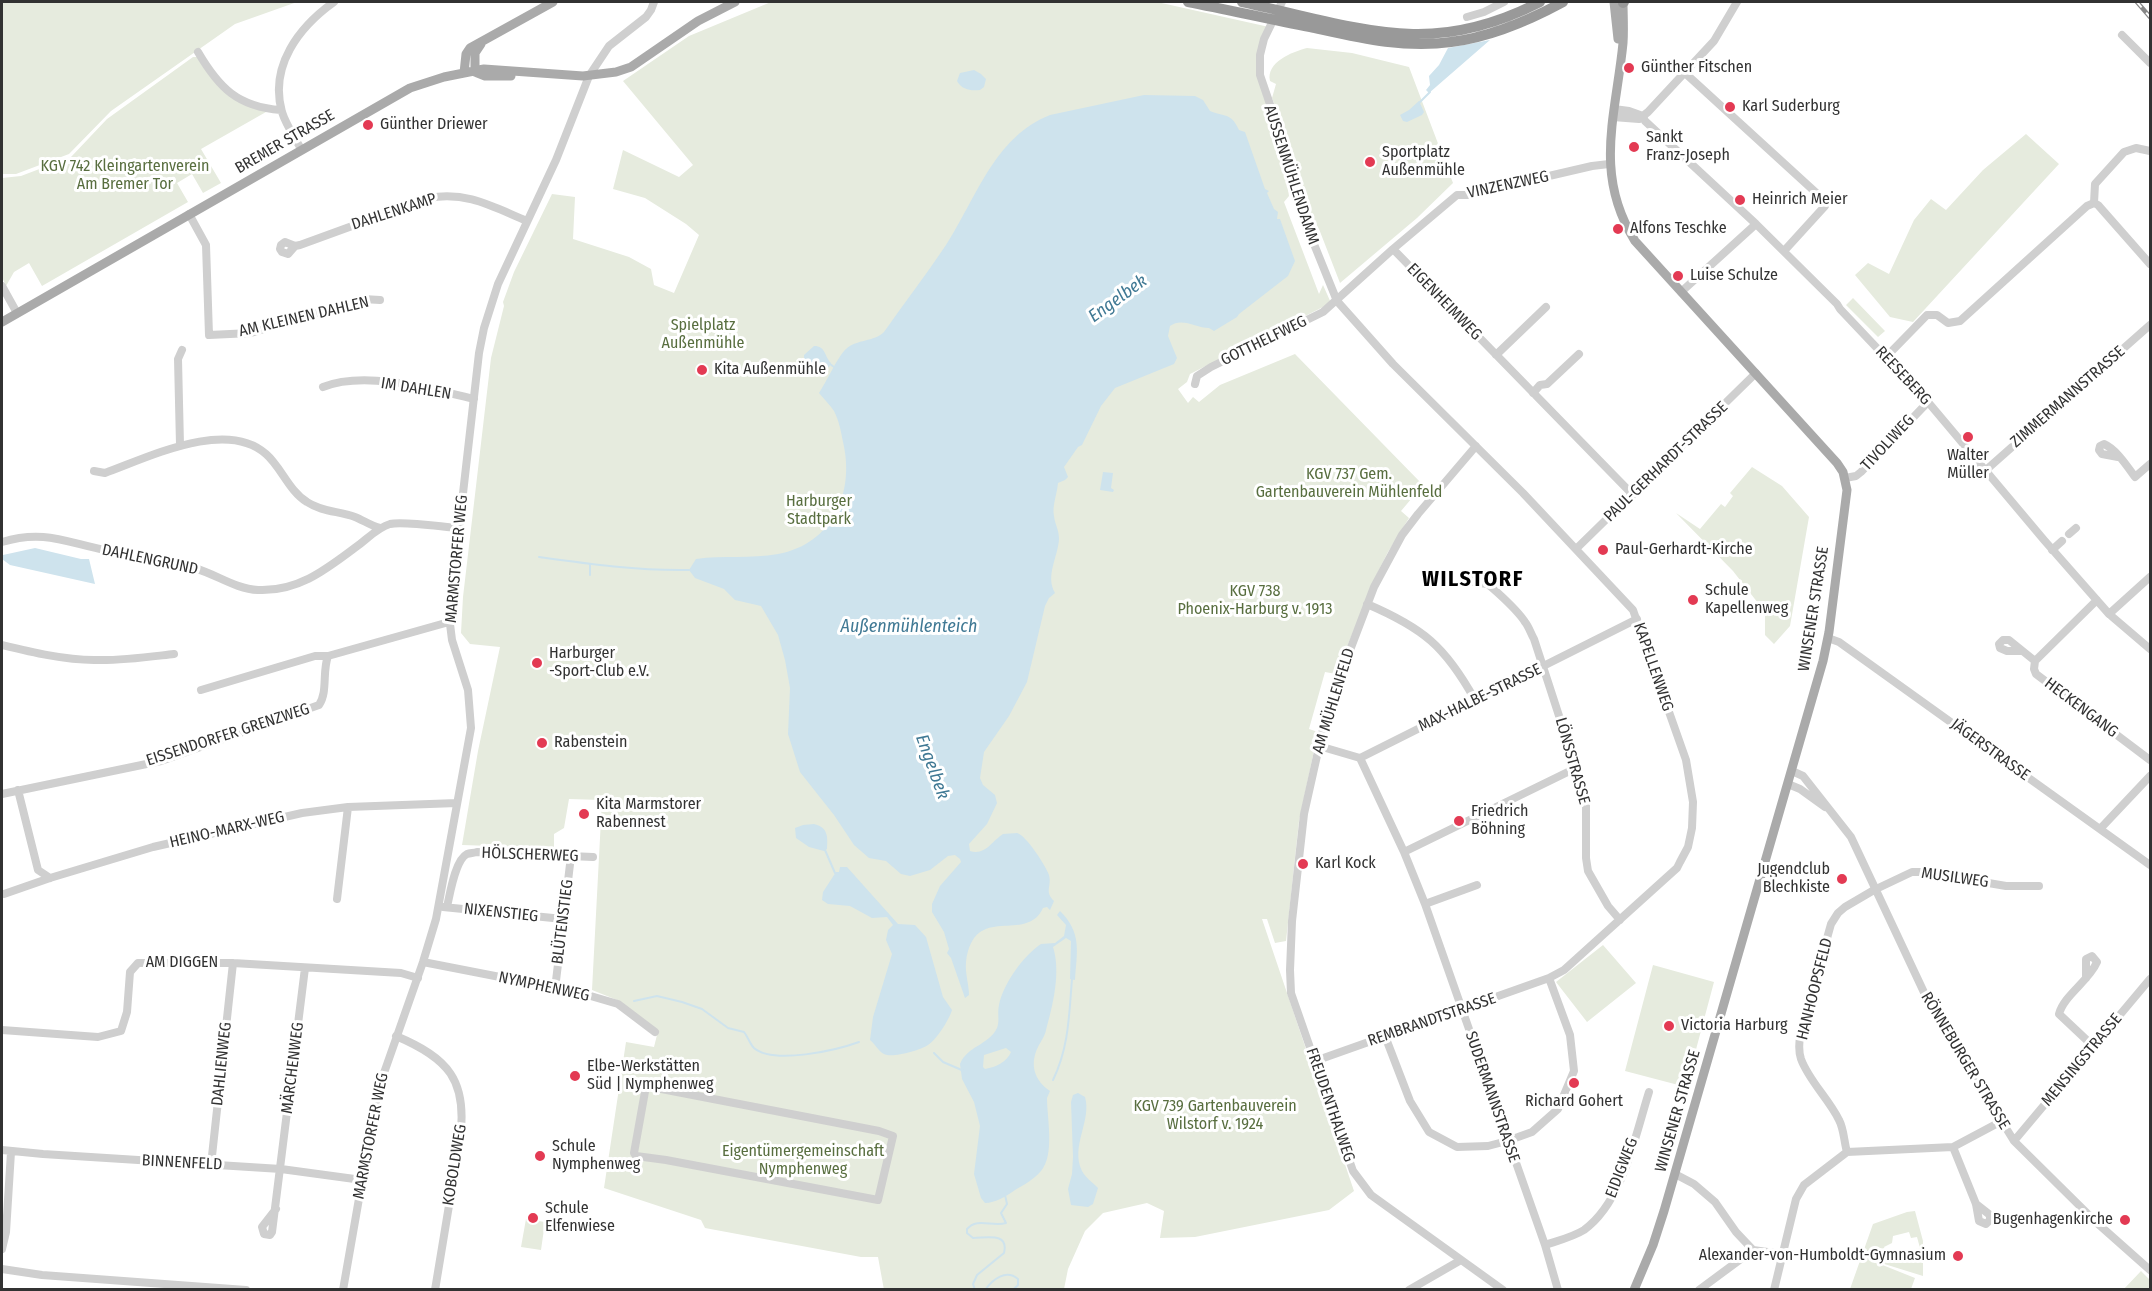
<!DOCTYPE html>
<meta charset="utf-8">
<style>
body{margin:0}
#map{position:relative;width:2152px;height:1291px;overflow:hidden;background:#fff;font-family:"Fira Sans Condensed",sans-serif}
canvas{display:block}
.frame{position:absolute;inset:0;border:3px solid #323232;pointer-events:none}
</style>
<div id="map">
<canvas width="2152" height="1291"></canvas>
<div class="frame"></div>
</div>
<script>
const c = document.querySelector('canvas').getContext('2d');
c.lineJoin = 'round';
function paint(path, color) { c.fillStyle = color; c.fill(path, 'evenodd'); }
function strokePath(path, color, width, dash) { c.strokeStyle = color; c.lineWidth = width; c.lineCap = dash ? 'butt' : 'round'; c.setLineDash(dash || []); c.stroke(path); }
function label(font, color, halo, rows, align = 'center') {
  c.font = font + ' "Fira Sans Condensed",sans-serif'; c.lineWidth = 6; c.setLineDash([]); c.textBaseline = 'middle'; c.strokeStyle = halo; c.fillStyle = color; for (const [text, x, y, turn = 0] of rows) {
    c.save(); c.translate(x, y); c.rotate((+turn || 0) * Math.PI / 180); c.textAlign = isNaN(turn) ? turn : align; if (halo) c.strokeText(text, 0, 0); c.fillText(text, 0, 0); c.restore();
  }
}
paint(new Path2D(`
 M2 2H297L235 24 111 111 69 154 16 174H2Z
 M771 2H1157L1269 27 1259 61 1294 182 1288 189 1289 196 1284 202 1319 294 1323 285 1331 303 1190 374 1187 382 1178 389 1188 403 1193 397 1199 402 1220 385 1295 354 1423 485 1401 511 1409 518 1388 552 1374 580 1336 674 1325 672 1309 729 1318 732 1299 821 1286 941 1275 943 1267 919H1262L1354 1191 1329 1210 1195 1237 1160 1238 1164 1211 1147 1203 1103 1213 1085 1231 1068 1269 1064 1289 884 1290 878 1257H861L705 1228 701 1220 604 1188 626 1042 654 1047 657 1035 617 1000 592 990 602 800 569 799 564 828 554 834V848L462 845 478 751 500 647 470 644 461 633 463 597 491 358 504 306 503 302 514 272 552 194 575 197 573 239 629 257 651 269 654 285 674 293 699 235 686 224 645 198 613 189 623 150 679 177 693 165 623 81 689 36Z
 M1307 48 1352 53 1409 67 1453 183 1417 218 1340 283 1319 229 1313 225 1306 208 1294 155 1272 98 1276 84 1270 81C1266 62 1292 52 1307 48Z
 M193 57H198L218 85 266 112 201 149 221 183 203 193 192 174 177 183 188 202 42 286 29 263 14 272 6 286 2 277V178L21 176 71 157 107 119Z
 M2026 134 2059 164 1913 322 1890 317 1855 275 1868 263 1889 274 1914 220 1931 199 1946 210 1983 170Z
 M1853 298 1885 331 1878 337 1846 305Z
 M1752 467 1782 486 1809 517 1790 626 1774 644 1765 635V612L1733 571 1676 513 1700 529 1721 504 1725 507 1733 496 1730 493Z
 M1603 945 1636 983 1587 1022 1556 982Z
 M1653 965 1714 982 1686 1087 1625 1071Z
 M1915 1211 1923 1241V1276L1865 1258 1915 1278 1911 1289H1850L1873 1224 1907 1212ZM1909 1232 1911 1238 1917 1237 1920 1248 1911 1250 1912 1258 1904 1260 1902 1257 1896 1259 1890 1251 1886 1252 1884 1247 1892 1243 1893 1236Z
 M526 1219 545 1222 541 1250 521 1247Z
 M2141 1271 2150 1280V1289L2123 1290Z`), '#e6ebde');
paint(new Path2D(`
 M1490 40 1429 93 1426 90 1430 85 1429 76 1439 65 1448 48Z
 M974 70 981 74 986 79 984 87 980 90C971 91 962 90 957 81L960 73Z
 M1144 95 1195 96 1203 100 1210 111C1224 117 1231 112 1239 130L1245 132 1265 189 1269 191 1267 193 1274 209 1278 212 1277 219H1280L1295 261 1288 276 1239 314 1237 317 1214 331 1209 328C1196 328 1182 317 1170 326L1168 336 1177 358 1174 364 1115 388 1101 406 1082 445 1078 447 1064 467 1068 477 1065 480 1058 483C1057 494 1052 506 1054 516 1055 525 1059 529 1059 539 1058 557 1045 576 1055 593L1049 598 1045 606 1027 682 1009 716 984 752 980 778 983 785 995 795 997 803 987 824 969 844 970 851C985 856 992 841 1003 834 1007 834 1013 833 1017 833 1026 835 1046 866 1049 875 1052 887 1044 891 1054 901L1050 910 1047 907 1043 908C1026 945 974 901 966 962 965 974 969 984 969 995L965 998 951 958 947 953 949 949 944 932 932 912V904L940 886 961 862 960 859 955 855 948 856 930 870 910 876 901 874 886 861 869 858 854 845 834 815 800 772 788 734 790 688 785 660 778 635 761 606 735 600 724 589 695 578 689 570 696 559C723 555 751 559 778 554 833 544 855 492 843 442 841 431 839 421 834 411 830 405 824 399 819 393 826 383 838 356 846 349 857 339 874 342 884 332 904 303 926 275 946 245 976 199 994 137 1050 115Z
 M1419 101 1424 112 1422 115 1407 122 1403 121 1400 115 1409 110Z
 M814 346C826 346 824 356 831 363L829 367 808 365 804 360V355Z
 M1103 472 1113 473 1111 488 1114 490 1113 492 1100 490Z
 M35 548 81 559H89L95 584 10 565 2 559 3 555Z
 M814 824C828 827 828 837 827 849L824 851 809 847 796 838 795 828 803 825Z
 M840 867H847L898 924 915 925 926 937 943 997 952 1010C949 1020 937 1039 928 1045 921 1050 896 1057 887 1055 880 1054 876 1045 870 1040L873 1017 892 954 886 940 888 930 893 925 887 917 872 918 850 906 828 904 822 900 823 892 836 872H839Z
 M1060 911C1082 933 1077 951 1075 980L1070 979 1071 941 1066 938 1053 947C1061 972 1053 1005 1046 1030 1045 1036 1041 1041 1038 1047 1029 1065 1035 1081 1050 1091L1047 1098C1047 1118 1055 1155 1041 1171 1034 1179 1024 1185 1015 1190 1007 1196 995 1203 985 1203L981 1198 974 1174 980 1126 974 1102 962 1079 960 1064C967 1046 989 1045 997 1028 1000 1021 997 1013 999 1005 1003 984 1024 955 1041 944L1055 943 1064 936 1066 925 1057 915ZM1006 1048 1011 1052C1007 1062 996 1067 985 1069L983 1067 984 1055Z
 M1078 1093 1085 1097C1092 1121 1070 1146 1082 1171 1085 1177 1093 1183 1098 1188L1093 1204 1088 1207 1071 1205 1068 1189 1072 1174 1073 1157 1071 1102 1073 1095Z`), '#cee3ed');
strokePath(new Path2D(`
 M1419 103 1430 92
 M830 364 834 367
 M539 557C589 564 639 571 689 570
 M590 575V564
 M825 850 835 873
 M634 1001 657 996 682 1002 702 1009 728 1028 744 1032C748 1037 750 1044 754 1048 774 1065 837 1050 859 1042
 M934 1053 943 1062 964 1071
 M1053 1080C1069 1047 1069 1015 1072 979
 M975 1290 973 1284 977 1275 1004 1253C1009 1232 987 1238 973 1238L967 1233V1229C977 1217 992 1227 1006 1223L1001 1213 1007 1204 1005 1195
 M985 1290C993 1279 1006 1269 1018 1279V1285L1013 1290`), '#cee3ed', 2);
strokePath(new Path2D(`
 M1282 2 1264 39 1260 55V75L1291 166 1303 217 1337 301 1393 364 1523 493 1633 610 1686 760 1693 802 1692 828 1688 847 1680 862 1677 868 1564 970 1549 978 1315 1061
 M1467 17 1484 12 1504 2
 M2122 35 2150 63
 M198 52C219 88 238 107 281 110
 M1685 73 1824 200 1825 206 1784 251
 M1614 109 1629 111 1643 116
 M1643 116 1645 121 1756 224 1837 304 1840 309 1928 402 2044 540 2109 614 2150 649
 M1613 117 1639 119 1648 112 1714 41 1737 2
 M301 149C295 138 286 125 282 112 269 66 299 27 334 2
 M2094 203 2095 184 2124 152 2136 148 2150 151
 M2094 203 2098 205 2150 264
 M189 214 206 245 209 335 251 333 363 299 380 300
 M295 246 288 254 282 252 280 249 281 245 285 242 295 246 300 245 429 198C467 191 493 207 527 221
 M1393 249 1633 495
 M2 286 17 313
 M1681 292 1756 224
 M1496 355 1546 307
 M1886 357 1927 315H1937L1948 323 1960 321 2087 206 2094 203
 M1195 384 1197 376 1211 367 1323 312 1393 249 1457 195H1467L1592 166 1609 164
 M323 387C365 370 431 389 474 399
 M1533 393 1540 385 1547 384 1579 354
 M180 445 178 359 182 350
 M1476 446 1418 514 1402 535 1374 587 1339 679 1323 729 1304 814 1292 921 1290 970 1291 993 1353 1171 1371 1195 1503 1290
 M2118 457 2102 454 2099 450 2100 446 2104 444C2116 449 2127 466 2135 477L2150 464
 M1986 470 2150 325
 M94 471 105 473C147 458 226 418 266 454 281 467 289 491 307 502 322 512 339 511 355 517 363 520 371 526 380 528
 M1845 478 1856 476 1861 472 1928 402
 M2069 534 2076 528
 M2 542C45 529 67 543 109 551 137 557 166 561 194 568 216 574 235 589 258 590 300 592 329 567 360 544 369 537 379 527 390 524 404 521 443 527 459 528
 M1576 549 1756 373
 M2052 550 2062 541
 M1487 584 1466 581 1465 576 1468 573C1480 573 1518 611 1525 622 1529 627 1531 634 1534 639L1576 768 1586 806V858L1588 871 1608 906 1620 920
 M1367 604C1423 628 1445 646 1475 700
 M2109 614 2150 577
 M1828 638 1839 642 2150 865
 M2 645C31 652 64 660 94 660 121 661 148 657 174 654
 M2022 651H2007L2000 648 1999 644 2003 640H2009L2035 661
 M2035 661 2034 669 2036 674 2150 760
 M2035 661 2097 600
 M201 690 315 656H328
 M1319 746 1360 758 1637 619
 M1360 758 1404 852 1425 904 1545 1245 1558 1290
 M1792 771 1803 776 1851 837 1929 1003 2014 1141 2097 1223 2150 1270
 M1788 784 1800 789 1825 807
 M18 790 38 870 50 878
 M2 794 161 761 319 705C328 692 322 672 328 656L449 622
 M2100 829 2150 776
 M1404 852 1576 768
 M4 894 50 878 153 847 302 813 348 807 457 803
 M337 899 348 807
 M1425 904 1477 885
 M443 907 563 919
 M447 907C450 894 455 860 467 854 470 853 474 853 477 852L593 857
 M423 962 577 992 618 1004 655 1032
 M2086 978V959L2092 956 2097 962C2089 981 2064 995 2059 1014L2093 1046
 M555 989 571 856
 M2 1030 98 1037 121 1031 127 1012 130 972 138 963H233L401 973 418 978
 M396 1036C448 1058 468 1080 460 1139L435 1290
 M1385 1036 1410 1101 1429 1132 1457 1147 1488 1146 1507 1141 1532 1132 1558 1109 1574 1071 1570 1035 1549 978
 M646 1086 879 1131 893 1136 878 1200 666 1160 636 1156 634 1153Z
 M2014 1141 2150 979
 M1953 1147 1976 1204 1979 1221 1986 1224 1990 1220V1215L1976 1204
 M2 1150 43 1154 281 1169 362 1180
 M1847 1152C1844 1142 1844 1129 1839 1120 1829 1099 1809 1081 1801 1059 1797 1047 1801 1029 1805 1017L1831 924 1838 913 1845 907 1874 890 1912 872H1924L2006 886H2039
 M1847 1152 1953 1147 2000 1122
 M211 1165 233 963
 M1675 1174 1694 1184 1715 1202 1736 1232 1753 1250 1782 1254
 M276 1209 262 1227 264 1234 270 1235 272 1232 305 968
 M1545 1245C1557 1241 1573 1237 1584 1230 1623 1202 1635 1136 1649 1092
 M2 1249 6 1232 11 1152
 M2 1269 42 1275 246 1290
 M343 1290 378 1090 423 962 436 919 471 728 468 690 452 640 449 616 479 353 484 328 498 284 556 160 589 76 609 46 646 17 651 10 654 2
 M1409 1290 1461 1260
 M1699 1290 1753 1250
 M1774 1290 1796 1199 1804 1185 1847 1152`), '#cfcfcf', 8);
strokePath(new Path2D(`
 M1614 2 1618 39
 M1623 2C1623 15 1624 29 1623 43 1616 115 1593 174 1635 241L1837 463 1843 472 1847 490 1829 632 1823 661 1664 1211 1653 1245 1634 1290
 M475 72 485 76H511
 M475 72V53L481 44
 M464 73 466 54 470 48 553 2
 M2 322 410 88 444 77 484 69 583 76 616 72 631 67 698 21 735 2`), '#aaa', 9);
strokePath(new Path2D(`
 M1188 2C1229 10 1269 19 1310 27 1356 37 1403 49 1451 42 1491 37 1528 21 1563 2
 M1242 2C1295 13 1359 33 1413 34 1458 35 1501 22 1540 2
 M1623 3 1624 2`), '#999', 10);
const rail = new Path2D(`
 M2137 2 2150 17`);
strokePath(rail, '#878787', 4.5);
strokePath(rail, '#fff', 2, [7]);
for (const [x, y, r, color] of [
 [1629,68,6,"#e33a53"],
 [1730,107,6,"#e33a53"],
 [368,125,6,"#e33a53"],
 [1634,147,6,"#e33a53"],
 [1370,162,6,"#e33a53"],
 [1740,200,6,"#e33a53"],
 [1618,229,6,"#e33a53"],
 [1678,276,6,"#e33a53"],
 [702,370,6,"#e33a53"],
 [1968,437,6,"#e33a53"],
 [1603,550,6,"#e33a53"],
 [1693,600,6,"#e33a53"],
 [537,663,6,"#e33a53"],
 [542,743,6,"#e33a53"],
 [584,814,6,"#e33a53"],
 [1459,821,6,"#e33a53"],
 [1303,864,6,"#e33a53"],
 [1842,879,6,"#e33a53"],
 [1669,1026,6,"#e33a53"],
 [575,1076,6,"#e33a53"],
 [1574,1083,6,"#e33a53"],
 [540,1156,6,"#e33a53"],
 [533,1218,6,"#e33a53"],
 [2125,1220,6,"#e33a53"],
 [1958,1256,6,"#e33a53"]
]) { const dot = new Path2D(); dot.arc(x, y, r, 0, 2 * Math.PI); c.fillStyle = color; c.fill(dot); strokePath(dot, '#fff', 2); }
label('16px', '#323232', '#fff', [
 ["Günther Fitschen",1641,68],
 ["Karl Suderburg",1742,107],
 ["Günther Driewer",380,125],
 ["Sankt",1646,138],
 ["Franz-Joseph",1646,156],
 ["Sportplatz",1382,153],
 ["Außenmühle",1382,171],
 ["Heinrich Meier",1752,200],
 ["Alfons Teschke",1630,229],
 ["Luise Schulze",1690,276],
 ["Kita Außenmühle",714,370],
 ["Walter",1968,456,"center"],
 ["Müller",1968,474,"center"],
 ["Paul-Gerhardt-Kirche",1615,550],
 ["Schule",1705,591],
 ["Kapellenweg",1705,609],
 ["Harburger",549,654],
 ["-Sport-Club e.V.",549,672],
 ["Rabenstein",554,743],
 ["Kita Marmstorer",596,805],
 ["Rabennest",596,823],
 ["Friedrich",1471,812],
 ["Böhning",1471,830],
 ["Karl Kock",1315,864],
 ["Jugendclub",1830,870,"right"],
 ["Blechkiste",1830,888,"right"],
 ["Victoria Harburg",1681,1026],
 ["Elbe-Werkstätten",587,1067],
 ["Süd | Nymphenweg",587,1085],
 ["Richard Gohert",1574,1102,"center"],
 ["Schule",552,1147],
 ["Nymphenweg",552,1165],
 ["Schule",545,1209],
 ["Elfenwiese",545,1227],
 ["Bugenhagenkirche",2113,1220,"right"],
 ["Alexander-von-Humboldt-Gymnasium",1946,1256,"right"]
], 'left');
label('16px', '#323232', '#fff', [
 ["BREMER STRASSE",285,142,-30],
 ["AUSSENMÜHLENDAMM",1291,175,72],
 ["VINZENZWEG",1508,185,-12],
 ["DAHLENKAMP",394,212,-18],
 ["EIGENHEIMWEG",1444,302,46],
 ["AM KLEINEN DAHLEN",304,317,-13],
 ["GOTTHELFWEG",1264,341,-26],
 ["REESEBERG",1903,376,47],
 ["IM DAHLEN",416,389,9],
 ["ZIMMERMANNSTRASSE",2068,397,-41],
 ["TIVOLIWEG",1888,443,-47],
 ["PAUL-GERHARDT-STRASSE",1666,462,-44],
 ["MARMSTORFER WEG",457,559,-85],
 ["DAHLENGRUND",150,560,12],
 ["WINSENER STRASSE",1814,609,-81],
 ["KAPELLENWEG",1653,667,71],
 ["MAX-HALBE-STRASSE",1480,698,-26],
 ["AM MÜHLENFELD",1334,701,-73],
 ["HECKENGANG",2081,708,37],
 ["EISSENDORFER GRENZWEG",228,735,-18],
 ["JÄGERSTRASSE",1990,750,36],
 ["LÖNSSTRASSE",1572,761,74],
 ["HEINO-MARX-WEG",227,830,-13],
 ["HÖLSCHERWEG",530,855,2],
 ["MUSILWEG",1955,878,8],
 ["NIXENSTIEG",501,913,6],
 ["BLÜTENSTIEG",563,922,-83],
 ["AM DIGGEN",182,963],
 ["NYMPHENWEG",544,987,12],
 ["HANHOOPSFELD",1815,989,-76],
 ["REMBRANDTSTRASSE",1432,1020,-19],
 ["MENSINGSTRASSE",2082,1060,-50],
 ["RÖNNEBURGER STRASSE",1965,1061,59],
 ["DAHLIENWEG",222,1064,-84],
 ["MÄRCHENWEG",293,1068,-83],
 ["SUDERMANNSTRASSE",1492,1097,71],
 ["FREUDENTHALWEG",1330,1105,71],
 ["WINSENER STRASSE",1678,1111,-74],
 ["MARMSTORFER WEG",371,1136,-79],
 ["BINNENFELD",182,1163,3],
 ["KOBOLDWEG",455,1165,-81],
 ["EIDIGWEG",1622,1168,-69]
]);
label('16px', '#586e3f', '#fff', [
 ["KGV 742 Kleingartenverein",125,167],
 ["Am Bremer Tor",125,185],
 ["Spielplatz",703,326],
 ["Außenmühle",703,344],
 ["KGV 737 Gem.",1349,475],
 ["Gartenbauverein Mühlenfeld",1349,493],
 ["Harburger",819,502],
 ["Stadtpark",819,520],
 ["KGV 738",1255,592],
 ["Phoenix-Harburg v. 1913",1255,610],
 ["KGV 739 Gartenbauverein",1215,1107],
 ["Wilstorf v. 1924",1215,1125],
 ["Eigentümergemeinschaft",803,1152],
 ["Nymphenweg",803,1170]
]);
label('italic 18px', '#407994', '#fff', [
 ["Engelbek",1118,299,-36],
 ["Außenmühlenteich",909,627],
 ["Engelbek",932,767,70]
]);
c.letterSpacing = '1.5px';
label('bold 22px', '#000', '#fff', [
 ["WILSTORF",1473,580]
]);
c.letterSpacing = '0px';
</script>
